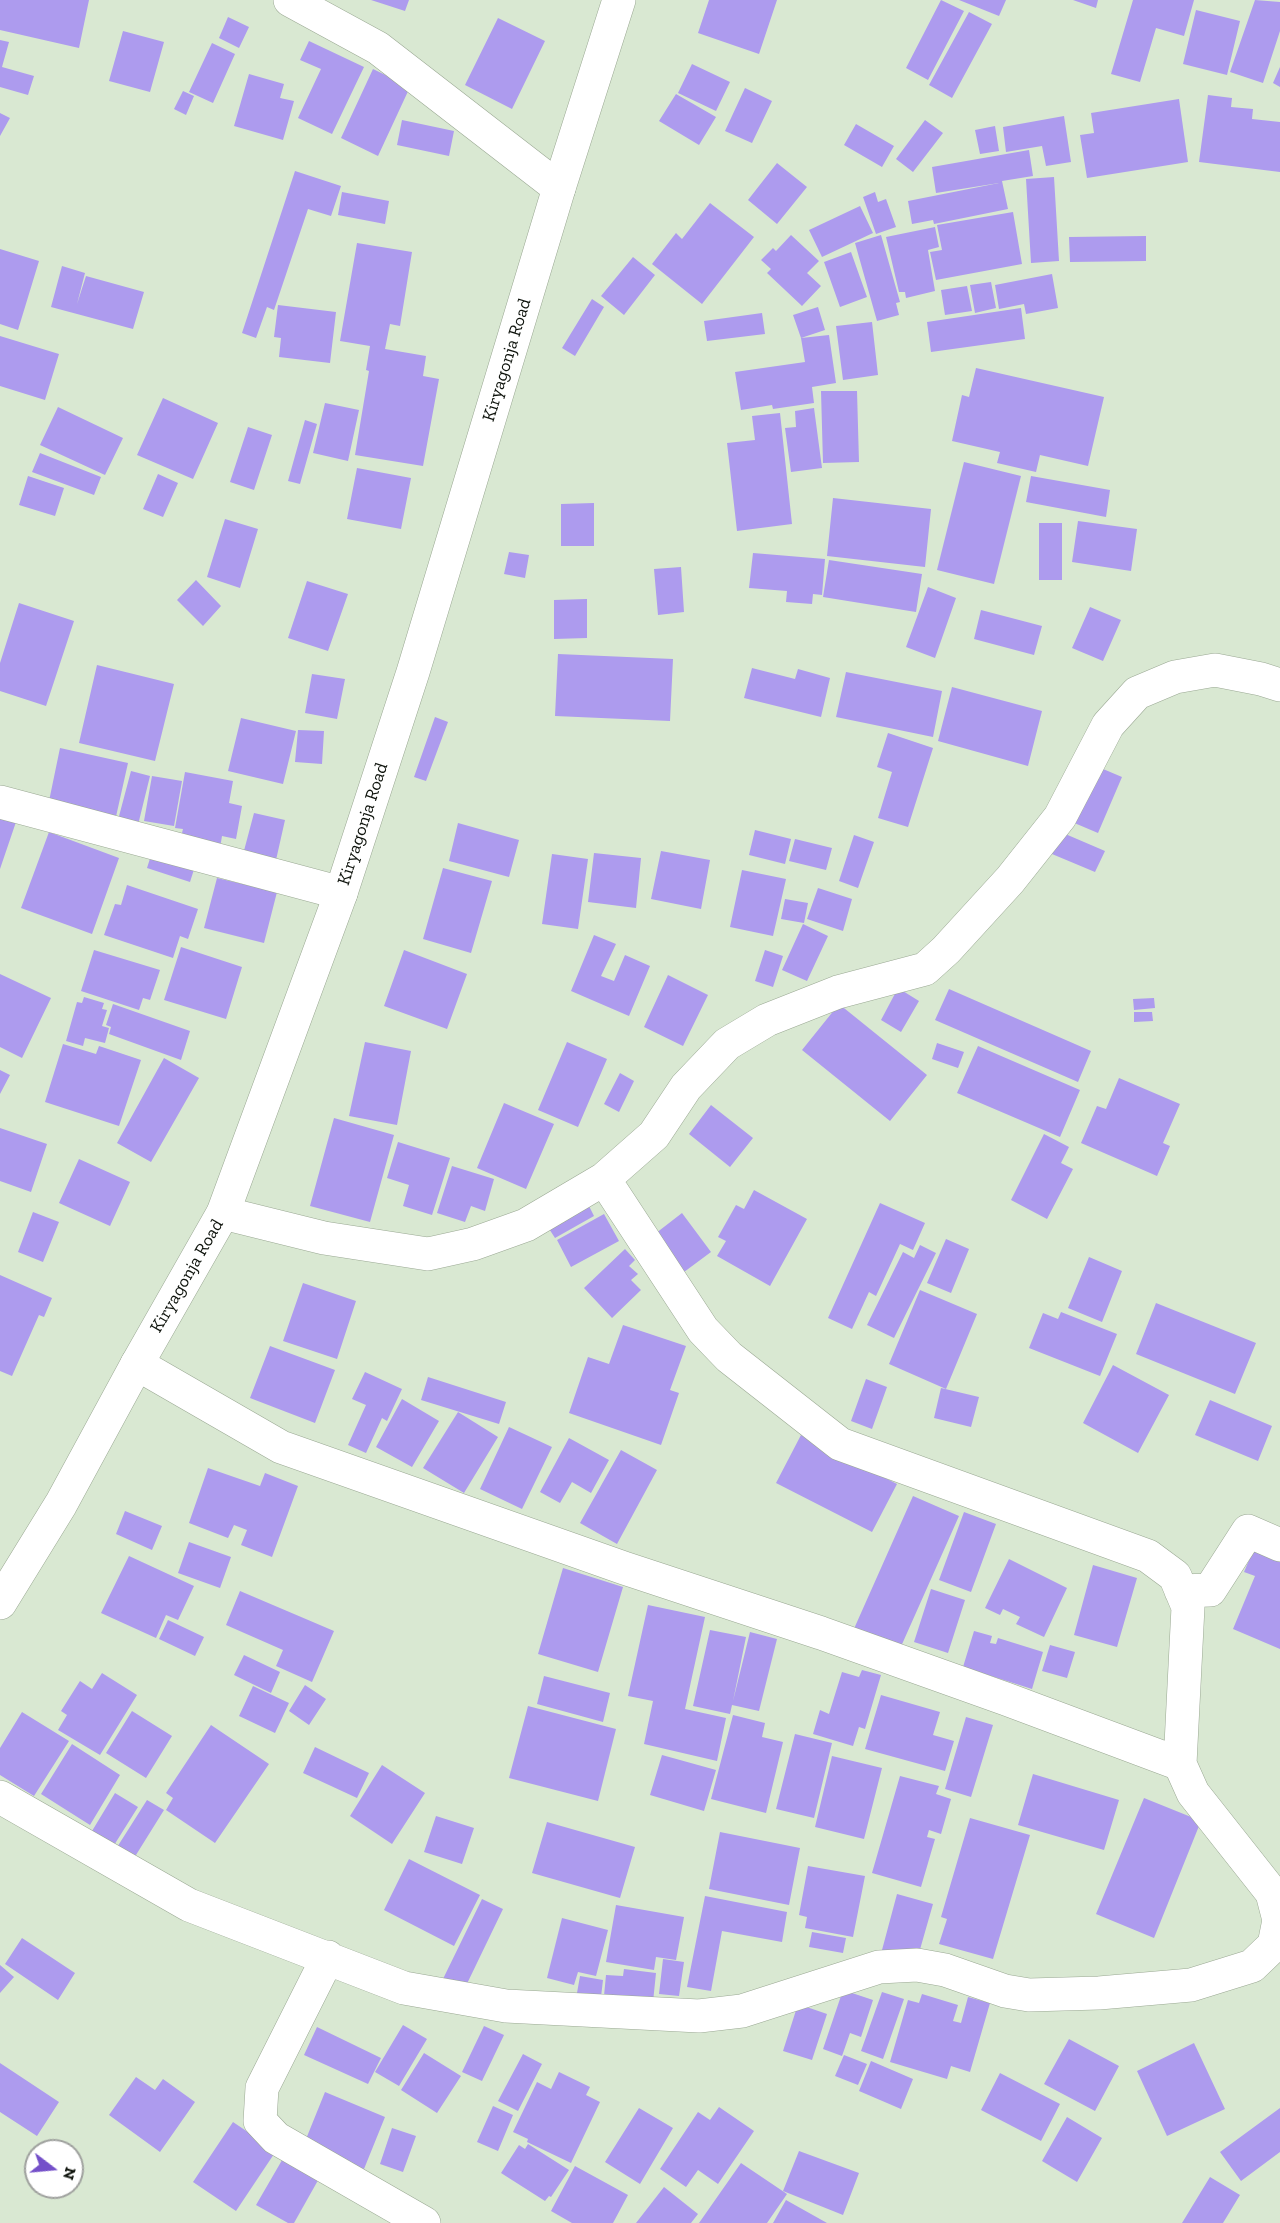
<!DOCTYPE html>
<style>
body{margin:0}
#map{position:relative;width:1280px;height:2223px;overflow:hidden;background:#d9e8d2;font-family:"Zilla Slab",serif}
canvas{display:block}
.north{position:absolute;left:24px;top:2139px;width:60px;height:60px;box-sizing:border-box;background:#fff;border:2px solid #9fa19e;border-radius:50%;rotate:106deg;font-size:16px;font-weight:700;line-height:24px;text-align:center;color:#0e130c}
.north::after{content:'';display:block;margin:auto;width:21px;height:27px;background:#7450c9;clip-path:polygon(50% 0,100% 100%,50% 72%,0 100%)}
</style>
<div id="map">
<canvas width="1280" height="2223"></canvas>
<div class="north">N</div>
</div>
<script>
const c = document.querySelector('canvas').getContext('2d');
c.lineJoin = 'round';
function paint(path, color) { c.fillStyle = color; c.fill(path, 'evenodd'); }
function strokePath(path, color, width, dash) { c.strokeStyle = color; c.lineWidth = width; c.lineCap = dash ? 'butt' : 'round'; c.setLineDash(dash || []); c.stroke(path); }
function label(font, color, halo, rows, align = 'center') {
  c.font = font + ' "Zilla Slab",serif'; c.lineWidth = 5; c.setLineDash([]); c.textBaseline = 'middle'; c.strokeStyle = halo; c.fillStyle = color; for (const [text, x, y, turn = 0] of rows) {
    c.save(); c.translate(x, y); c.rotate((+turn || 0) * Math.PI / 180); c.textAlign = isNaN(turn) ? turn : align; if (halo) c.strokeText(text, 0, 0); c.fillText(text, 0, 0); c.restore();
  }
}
paint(new Path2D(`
 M0 0H89L79 48 0 30Z
 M371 0H409L405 11Z
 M709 0H777L759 54 698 33Z
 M941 0 964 11 928 80 906 68Z
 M959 0H1006L999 16Z
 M1073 0H1098L1096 8Z
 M1133 0H1194L1184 36 1156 28 1140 82 1111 74Z
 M1255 0 1280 2V31L1263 83 1230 72Z
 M1196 10 1240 21 1227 75 1183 64Z
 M969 12 992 24 952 98 929 85Z
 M228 17 249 27 239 48 219 38Z
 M498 18 545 41 512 109 465 85Z
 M123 31 164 42 150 92 109 81Z
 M0 40 9 42 2 67 34 76 28 95 0 87Z
 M309 41 364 67 332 134 298 118 321 69 300 60Z
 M212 43 235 54 213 103 189 92Z
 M692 64 730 82 716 111 678 93Z
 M1280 67V87L1273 83Z
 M373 69 410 87 378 156 341 138Z
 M249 74 284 84 280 98 294 101 283 140 234 126Z
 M745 88 772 101 752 143 725 131Z
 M183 91 194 96 186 115 174 109Z
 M676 94 716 117 699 145 659 121Z
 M1208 95 1232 98 1231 107 1253 109 1252 119 1280 122V172L1199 162Z
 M1179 99 1188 162 1087 178 1080 135 1094 133 1091 113Z
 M0 113 10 118 0 136Z
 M1064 116 1071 162 1046 166 1042 146 1006 152 1003 127Z
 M402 120 454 131 449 156 397 145Z
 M925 120 943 133 913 172 896 159Z
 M856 124 894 146 882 167 844 145Z
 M995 126 999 151 980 154 975 130Z
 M1029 150 1033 176 1002 181 1008 209 934 224 933 220 912 224 908 201 999 183 936 193 932 167Z
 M777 163 807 187 777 224 748 200Z
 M295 171 341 186 331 216 308 209 274 310 267 307 256 338 242 333Z
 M1054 177 1059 261 1031 263 1026 179Z
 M342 192 389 201 385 224 338 215Z
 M875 192 878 202 886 199 896 227 876 234 863 197Z
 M710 203 754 237 702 304 652 264 676 233 682 239Z
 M860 206 873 233 822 257 809 230Z
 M1013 212 1022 264 936 280 930 252 942 250 937 225Z
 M935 227 939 247 928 250 935 291 906 298 905 292H899L886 237Z
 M791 235 819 261 807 273 821 286 802 306 767 273 771 269 761 260 773 248 776 251Z
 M881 235 900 302 896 303 899 315 877 321 855 243Z
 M1146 236V261L1070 262 1069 237Z
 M357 243 412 252 400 326 390 324 385 349 426 356 423 376 439 379 423 466 355 455 369 371 366 370 370 346 340 341Z
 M0 249 39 261 18 330 0 324Z
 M851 252 867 297 840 307 824 262Z
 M633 257 655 275 624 315 601 296Z
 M62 266 85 273 77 304 86 276 144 292 133 329 51 307Z
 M1052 274 1058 308 1026 314 1024 304 999 309 995 285Z
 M991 282 996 308 975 313 970 285Z
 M967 286 972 311 945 315 941 290Z
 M592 299 604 307 575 356 562 348Z
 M278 305 336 312 330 363 279 357 281 338 274 337Z
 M818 307 825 330 801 338 793 315Z
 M1021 308 1025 339 931 352 927 322Z
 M762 313 765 334 707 341 704 321Z
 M872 322 878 375 843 380 836 326Z
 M829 335 836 383 812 387 814 403 773 409 772 405 741 410 735 372 805 362 801 338Z
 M0 336 59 354 45 400 0 386Z
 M976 368 1104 397 1088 466 1040 455 1036 472 997 463 1000 452 952 441 962 395 969 397Z
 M821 391H857L859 462 823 463Z
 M163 398 218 423 193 479 137 455Z
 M325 403 359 410 348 461 313 453Z
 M58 407 123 438 105 475 40 445Z
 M814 408 822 468 791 472 785 428 796 427 795 411Z
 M780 413 792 524 737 531 727 443 755 440 752 416Z
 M305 420 317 424 300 484 288 481Z
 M248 427 272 435 254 490 230 482Z
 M40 453 101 477 94 495 32 472Z
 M964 462 1021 476 994 584 937 570Z
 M357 468 411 478 401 529 347 519Z
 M158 474 178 483 163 517 143 509Z
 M28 476 64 488 55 516 19 505Z
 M1031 476 1110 490 1106 517 1026 502Z
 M833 498 931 509 925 567 827 556Z
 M594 503V546H561V504Z
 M225 519 258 529 240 588 207 577Z
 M1078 521 1137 529 1131 571 1072 562Z
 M1039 523H1062V580H1039Z
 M509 552 529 555 525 578 504 574Z
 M753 553 825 559 822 595 813 594 812 604 786 602 787 591 749 588Z
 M829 560 922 574 916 612 823 597Z
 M681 567 684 612 658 615 654 569Z
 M196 580 221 606 203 626 177 600Z
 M307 581 348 594 328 651 288 638Z
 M928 587 956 598 935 658 906 647Z
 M587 599V638L554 639V600Z
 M19 603 74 621 46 706 0 691V663Z
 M1090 607 1121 620 1103 661 1072 648Z
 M981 610 1042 626 1034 655 974 639Z
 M558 654 673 659 670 721 555 716Z
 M97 665 174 684 155 761 79 743Z
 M752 668 795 679 798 669 830 678 821 717 744 698Z
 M846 672 942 691 933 737 836 717Z
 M312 674 345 679 337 719 305 713Z
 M952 687 1042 711 1028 766 938 741Z
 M435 717 448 722 426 781 414 777Z
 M241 718 296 731 283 784 228 771Z
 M298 730 324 731 322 764 295 762Z
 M888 733 933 748 908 827 878 818 892 772 877 767Z
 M60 748 128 763 115 821 48 806Z
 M1096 766 1122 777 1098 833 1072 822Z
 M131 771 150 776 138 825 118 820Z
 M185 772 233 781 229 803 242 806 236 839 222 836 220 848 180 841 183 829 175 828Z
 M152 776 182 781 174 826 144 821Z
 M254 813 285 820 274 869 241 862Z
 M0 814 17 819 0 869Z
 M458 823 519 840 509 877 449 861Z
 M1049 827 1105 851 1095 872 1040 849Z
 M755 830 791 839 785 864 749 855Z
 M49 832 119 858 92 934 21 908Z
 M854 835 874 842 858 888 839 881Z
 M795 839 832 848 826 870 789 861Z
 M154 846 197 860 190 882 147 868Z
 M661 851 710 860 701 909 651 899Z
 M594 853 641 858 636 908 588 902Z
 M552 854 588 859 578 929 542 924Z
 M443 868 492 881 471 953 423 939Z
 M742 870 786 879 773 936 730 927Z
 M217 878 277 892 264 943 204 928Z
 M127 885 198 909 188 939 180 936 173 958 104 935 115 904 121 905Z
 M818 888 852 899 843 931 807 919Z
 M785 899 808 903 804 923 781 919Z
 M803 924 828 936 807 981 782 970Z
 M594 935 616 944 601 976 614 981 625 955 650 966 629 1016 571 991Z
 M181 947 242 967 226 1019 164 1000Z
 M94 950 160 970 150 1000 143 998 139 1010 81 991Z
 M404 950 467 974 447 1029 384 1006Z
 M765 950 783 956 773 987 755 981Z
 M0 974 51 998 22 1058 0 1047Z
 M668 975 708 995 683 1046 644 1027Z
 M898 988 919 1001 901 1032 881 1020Z
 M949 989 1091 1051 1078 1082 935 1020Z
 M84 997 104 1003 102 1009 107 1010 102 1026 109 1028 105 1043 85 1038 83 1046 66 1041 77 1002 82 1003Z
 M1154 998 1155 1008 1134 1010 1133 999Z
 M113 1004 190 1031 181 1060 109 1034 111 1027 106 1025Z
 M839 1004 927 1075 890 1121 802 1050Z
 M1134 1012H1152L1153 1021 1134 1022Z
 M365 1042 411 1051 397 1125 349 1116Z
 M567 1042 607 1059 578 1127 538 1110Z
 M937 1043 964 1052 958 1068 932 1059Z
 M63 1044 96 1054 99 1046 141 1060 119 1126 45 1102Z
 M978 1046 1080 1090 1060 1137 957 1093Z
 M164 1058 199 1078 151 1162 117 1143Z
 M0 1070 10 1075 0 1094Z
 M620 1073 634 1081 619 1112 604 1104Z
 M1119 1078 1180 1104 1163 1143 1170 1146 1157 1176 1081 1143 1097 1106 1106 1109Z
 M504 1103 554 1124 526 1189 477 1168Z
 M711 1105 753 1138 730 1167 689 1134Z
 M334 1118 394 1135 370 1222 310 1206Z
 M0 1128 47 1144 31 1192 0 1181Z
 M1044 1134 1069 1147 1061 1163 1073 1169 1047 1219 1011 1200Z
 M398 1142 450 1158 432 1215 403 1206 409 1185 387 1178Z
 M79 1159 130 1182 110 1226 59 1203Z
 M452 1166 494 1179 485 1211 471 1206 465 1222 437 1213Z
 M754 1190 807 1219 770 1286 717 1256 726 1241 718 1237 736 1205 744 1209Z
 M586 1200 594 1216 555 1238 546 1224Z
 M880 1203 925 1223 913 1250 900 1244 876 1296 869 1292 852 1329 828 1318Z
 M33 1212 59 1222 43 1262 18 1252Z
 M682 1213 711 1252 680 1275 651 1237Z
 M604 1214 619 1241 571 1267 557 1240Z
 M946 1239 969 1249 951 1293 927 1283Z
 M920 1245 936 1253 894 1338 867 1325 903 1252 914 1258Z
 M625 1249 635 1260 629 1266 638 1274 631 1280 641 1290 612 1318 584 1288Z
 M1089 1257 1122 1271 1102 1322 1068 1308Z
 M0 1275 52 1298 44 1317 39 1315 12 1376 0 1371Z
 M303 1283 356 1301 337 1359 283 1341Z
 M920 1290 977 1314 946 1389 889 1364Z
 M1156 1303 1256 1343 1235 1394 1136 1354Z
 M1061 1312 1117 1334 1100 1376 1029 1348 1043 1313 1058 1319Z
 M623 1325 686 1346 670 1390 679 1393 661 1445 569 1413 588 1357 609 1364Z
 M270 1346 335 1370 315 1423 250 1398Z
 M1113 1365 1169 1395 1138 1453 1083 1423Z
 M365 1372 402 1389 387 1421 382 1418 366 1453 348 1445 366 1405 352 1399Z
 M428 1377 506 1402 499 1424 421 1400Z
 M866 1379 887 1387 872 1429 851 1421Z
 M941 1388 979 1397 971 1427 934 1418Z
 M402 1399 439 1421 412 1467 376 1447Z
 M1210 1400 1272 1426 1258 1461 1195 1435Z
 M458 1412 498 1437 464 1493 423 1468Z
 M509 1427 552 1447 522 1509 480 1489Z
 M801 1435 897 1484 872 1532 776 1483Z
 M569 1438 609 1460 591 1493 572 1482 560 1503 540 1492Z
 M621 1450 657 1470 617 1544 580 1523Z
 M208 1468 260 1486 265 1473 298 1486 272 1557 241 1545 247 1530 234 1525 228 1538 189 1523Z
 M913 1496 959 1516 899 1651 853 1631Z
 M125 1511 162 1526 152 1550 116 1534Z
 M964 1512 996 1524 971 1592 939 1580Z
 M1258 1539 1280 1549V1649L1233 1629 1255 1576 1244 1572Z
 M189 1542 231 1557 220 1588 178 1573Z
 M129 1556 194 1586 178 1620 166 1615 156 1638 101 1613Z
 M1009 1559 1067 1588 1044 1637 1016 1624 1020 1617 1003 1609 1000 1615 985 1608Z
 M1093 1565 1137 1578 1117 1647 1074 1635Z
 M563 1568 623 1587 598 1672 538 1654Z
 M931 1589 965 1600 948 1653 914 1642Z
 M240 1591 334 1631 312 1682 276 1666 283 1650 226 1625Z
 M648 1605 705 1617 685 1709 726 1718 717 1761 644 1744 653 1701 628 1696Z
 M168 1620 204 1637 195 1656 159 1639Z
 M710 1630 746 1637 733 1701 750 1632 777 1639 759 1711 732 1705 730 1714 693 1706Z
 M974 1631 992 1636 990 1643 996 1644 998 1638 1043 1652 1032 1689 963 1667Z
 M1050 1645 1075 1652 1067 1678 1042 1671Z
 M244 1655 280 1672 271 1693 234 1675Z
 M862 1670 881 1675 865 1729 859 1727 853 1746 813 1734 820 1710 829 1714 842 1672 859 1677Z
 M102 1673 137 1695 100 1755 58 1730 67 1715 61 1711 80 1681 92 1689Z
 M544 1676 610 1693 603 1722 537 1704Z
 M305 1685 326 1699 309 1725 289 1711Z
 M253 1686 289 1703 275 1733 239 1716Z
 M881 1695 940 1712 933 1735 954 1741 945 1771 865 1749Z
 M528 1706 616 1729 598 1801 509 1778Z
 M132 1711 172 1736 146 1778 106 1753Z
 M22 1712 69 1741 34 1796 0 1775V1748Z
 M733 1715 765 1723 762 1737 783 1742 766 1813 711 1799Z
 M966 1717 993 1725 971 1797 945 1789Z
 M211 1725 269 1764 215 1843 166 1810 173 1798 166 1793Z
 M795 1734 832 1743 814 1818 776 1809Z
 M72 1744 120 1775 90 1825 41 1794Z
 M315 1747 369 1773 357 1798 303 1773Z
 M662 1755 716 1770 704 1811 650 1795Z
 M832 1756 882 1768 864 1839 815 1827Z
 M382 1765 425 1793 392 1844 350 1816Z
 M1033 1774 1119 1800 1104 1850 1018 1825Z
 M900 1776 939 1786 936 1794 951 1799 941 1834 929 1830 927 1837 935 1839 921 1887 872 1873Z
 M115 1793 138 1807 111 1850 89 1836Z
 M1144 1798 1201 1821 1154 1938 1096 1914Z
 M147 1800 164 1810 131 1863 114 1852Z
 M436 1816 474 1828 462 1864 424 1852Z
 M970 1818 1030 1835 993 1959 939 1944 947 1919 941 1917Z
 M547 1822 635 1847 620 1898 532 1873Z
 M720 1832 800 1848 789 1905 709 1889Z
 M409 1859 480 1895 454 1946 384 1910Z
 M808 1866 865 1876 853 1937 805 1928 807 1917 799 1915Z
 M897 1894 933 1904 917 1960 882 1950Z
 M705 1896 787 1912 782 1942 722 1931 711 1991 687 1987Z
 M482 1899 503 1909 463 1992 442 1981Z
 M616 1905 684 1917 676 1960 656 1957 654 1970 606 1962Z
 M562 1918 608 1930 596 1976 578 1972 574 1985 547 1978Z
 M812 1932 846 1938 843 1953 809 1947Z
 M22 1938 75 1973 58 2000 5 1964Z
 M663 1959 684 1962 679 1996 659 1994Z
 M0 1965 14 1977 0 1993Z
 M624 1969 656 1973 653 2002 604 1996 606 1975 623 1976Z
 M580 1976 603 1980 601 1997 577 1993Z
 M843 1990 873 2000 861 2037 850 2033 842 2056 823 2049Z
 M882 1992 904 1999 883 2059 861 2051Z
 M922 1994 958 2005 953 2021 961 2023 968 1997 990 2003 970 2072 951 2066 947 2079 890 2062 908 2000 919 2003Z
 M798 2004 827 2014 812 2060 783 2051Z
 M403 2025 427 2039 399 2086 375 2072Z
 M484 2026 504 2035 482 2081 462 2072Z
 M317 2027 381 2058 368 2084 304 2055Z
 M1069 2039 1119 2066 1095 2111 1044 2084Z
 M1194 2043 1225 2109 1167 2136 1137 2071Z
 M424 2053 461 2076 437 2113 401 2090Z
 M523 2054 542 2064 518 2111 498 2101Z
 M844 2055 867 2064 858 2085 835 2076Z
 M871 2061 913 2079 901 2109 859 2091Z
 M0 2063 59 2102 37 2136 0 2112Z
 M559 2072 590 2087 586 2095 600 2102 571 2163 527 2142 528 2139 513 2132 537 2082 551 2089Z
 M1000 2073 1060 2104 1041 2141 981 2110Z
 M136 2077 155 2090 163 2079 195 2102 160 2152 109 2115Z
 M325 2092 385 2117 364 2169 304 2144Z
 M493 2106 513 2115 498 2151 477 2142Z
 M719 2107 754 2131 718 2184 698 2170 686 2187 660 2169 698 2112 710 2120Z
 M639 2108 673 2128 640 2184 605 2162Z
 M1280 2108V2152L1241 2181 1220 2152Z
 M1067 2117 1102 2138 1077 2182 1042 2161Z
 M233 2122 276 2151 236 2211 193 2182Z
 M392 2128 416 2136 403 2172 380 2164Z
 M528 2144 569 2170 551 2197 549 2196 545 2201 501 2173 519 2145 525 2149Z
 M799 2151 859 2173 843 2215 783 2191Z
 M285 2155 321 2175 294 2223H288L256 2205Z
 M741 2163 787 2194 767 2223H699Z
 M575 2166 628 2195 613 2223H572L551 2211Z
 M1210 2177 1240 2195 1223 2223H1182Z
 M664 2187 698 2214 691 2223H636Z
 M786 2200 827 2223H773Z`), '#ad9bee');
const street = new Path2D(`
 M290 0 378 48 559 188
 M0 802 341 893
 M223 1213 324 1238 428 1254 473 1244 526 1225 604 1179 654 1135 686 1087 727 1044 767 1020 838 992 925 969 946 950 1010 880 1060 817 1108 725 1137 693 1175 677 1215 670 1261 679 1280 685
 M137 1364 281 1447 624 1568 821 1633 1006 1699 1180 1764
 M1181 1591 1210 1590 1248 1531 1280 1545
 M0 1797 189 1905 404 1988 506 2006 699 2016 742 2011 879 1967 917 1965 945 1970 1005 1991 1029 1995 1099 1993 1191 1985 1252 1966 1274 1945 1279 1920 1272 1893 1193 1793 1180 1764 1188 1607 1175 1576 1148 1556 840 1444 729 1357 703 1330 604 1179
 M328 1957 262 2088 260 2121 276 2138 424 2223`);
const secondary = new Path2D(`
 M0 1603 61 1504 137 1364 223 1213 341 893 413 672 559 188 619 0`);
strokePath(street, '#9aa893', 34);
strokePath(secondary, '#9aa893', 34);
strokePath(street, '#fff', 33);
strokePath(secondary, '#fff', 33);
label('18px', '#0e130c', '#fff', [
 ["Kiryagonja Road",507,360,-73],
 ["Kiryagonja Road",363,824,-72],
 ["Kiryagonja Road",187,1276,-60]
]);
</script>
